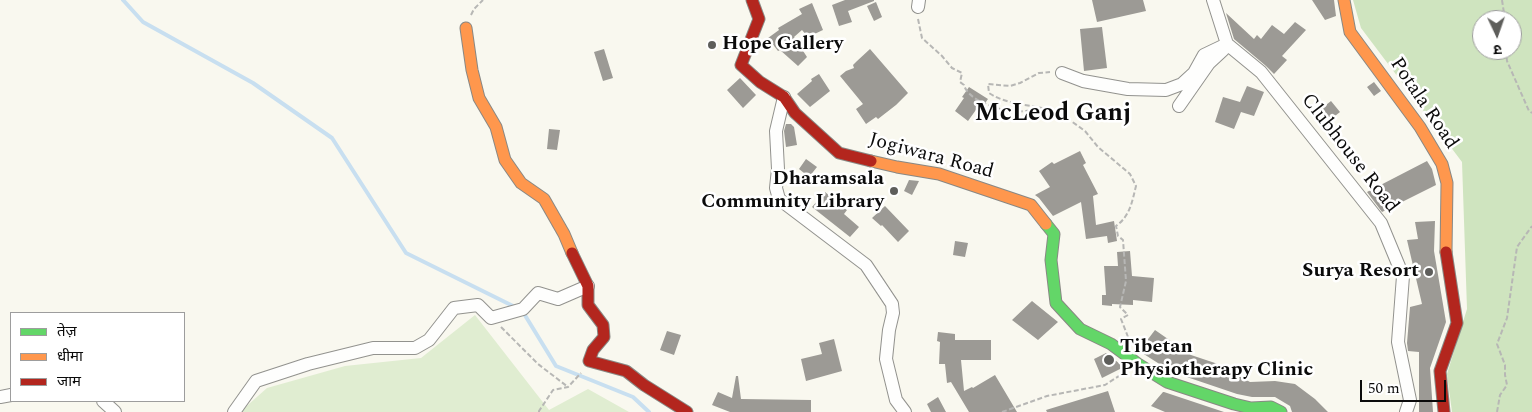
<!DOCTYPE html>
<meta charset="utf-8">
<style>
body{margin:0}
#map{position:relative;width:1532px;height:412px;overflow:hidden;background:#f9f8ef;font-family:Spectral,"Noto Sans Devanagari",serif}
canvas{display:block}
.legend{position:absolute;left:10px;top:312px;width:175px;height:90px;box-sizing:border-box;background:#fff;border:1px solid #9d9d9d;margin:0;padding:6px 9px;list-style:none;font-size:15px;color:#0b0b0b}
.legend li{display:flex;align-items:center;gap:10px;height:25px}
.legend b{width:25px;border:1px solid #9d9d9d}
.north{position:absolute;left:1472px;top:10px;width:50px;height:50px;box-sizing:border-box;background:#fff;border:1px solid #9d9d9d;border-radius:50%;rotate:177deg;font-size:14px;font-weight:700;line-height:20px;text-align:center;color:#0b0b0b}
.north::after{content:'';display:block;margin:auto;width:18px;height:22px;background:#5e5e5b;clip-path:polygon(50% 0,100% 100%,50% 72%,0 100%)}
.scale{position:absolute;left:1360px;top:380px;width:86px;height:22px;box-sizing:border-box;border:2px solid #0b0b0b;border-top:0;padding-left:6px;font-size:15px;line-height:18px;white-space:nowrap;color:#0b0b0b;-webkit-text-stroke:4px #fff;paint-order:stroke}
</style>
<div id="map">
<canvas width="1532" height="412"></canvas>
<ul class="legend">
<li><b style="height:6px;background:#63d668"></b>तेज़</li>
<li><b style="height:6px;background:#ff974d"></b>धीमा</li>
<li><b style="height:6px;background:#b3261e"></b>जाम</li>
</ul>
<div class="north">उ</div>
<div class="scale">50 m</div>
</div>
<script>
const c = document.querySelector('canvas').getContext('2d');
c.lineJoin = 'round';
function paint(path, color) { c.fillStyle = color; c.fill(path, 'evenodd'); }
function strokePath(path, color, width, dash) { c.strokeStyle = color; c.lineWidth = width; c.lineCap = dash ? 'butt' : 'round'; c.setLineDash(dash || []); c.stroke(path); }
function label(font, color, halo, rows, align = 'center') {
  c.font = font + ' Spectral,serif'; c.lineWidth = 5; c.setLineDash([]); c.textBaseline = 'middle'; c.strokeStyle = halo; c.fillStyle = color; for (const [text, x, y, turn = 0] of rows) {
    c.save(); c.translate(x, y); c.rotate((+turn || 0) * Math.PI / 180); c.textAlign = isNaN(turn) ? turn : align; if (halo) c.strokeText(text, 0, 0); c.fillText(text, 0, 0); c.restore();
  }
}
paint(new Path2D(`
 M475 315 549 410 588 389 629 412H240L267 388 345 366 421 358Z`), '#e0edd1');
paint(new Path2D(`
 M1353 0H1532V412H1452L1447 374 1467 309 1462 162 1361 28ZM1482 20H1512V50H1482Z`), '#cfe4bf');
strokePath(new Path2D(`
 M123 0 143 22 253 83 332 138 406 253 515 307
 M523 312 556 366 633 397 649 412`), '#c8dff0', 4);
paint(new Path2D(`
 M845 0H874V1L848 11 852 22 839 26 832 5Z
 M1092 0H1143L1146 11 1097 22Z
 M1312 0H1334L1336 16 1325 20Z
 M876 2 882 17 874 21 867 6Z
 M812 3 823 30 808 37 802 30 794 37 807 57 798 66 780 50 778 51 768 38 779 30 778 28 802 14 799 9Z
 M1226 13 1254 39 1257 35 1261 39 1272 25 1284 34 1295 22 1306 30 1282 56 1287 60 1274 74 1266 66 1234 39Z
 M1102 27 1107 68 1084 71 1080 29Z
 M604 49 613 78 603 81 594 52Z
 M870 49 908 93 896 105 878 119 876 117 866 124 856 109 863 104 840 76 846 71 854 68 853 65 857 61Z
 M819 74 830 91 810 107 797 94 812 81 811 79Z
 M740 78 756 95 743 108 727 90Z
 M1374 82 1381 91 1374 96 1367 87Z
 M1247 86 1264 92 1254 116 1241 112 1234 129 1215 122 1223 97 1240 102Z
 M969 87 988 99 981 109 978 107 968 121 955 111 964 98 962 97Z
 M1331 101 1340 112 1330 120 1321 109Z
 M786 124H791L794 127 797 145 786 147 784 131Z
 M549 129 560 130 557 150 547 149Z
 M1080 151 1086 163 1083 165 1098 194 1093 196 1096 225 1114 221 1117 241 1108 243 1107 236 1086 239 1081 202 1053 216 1039 198 1035 195 1050 187 1039 171 1052 162 1054 164Z
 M806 159 817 167 809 177 799 169Z
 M1427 161 1432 169 1436 185 1382 212 1367 192Z
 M909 180 919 181 912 195 904 191Z
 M825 192 847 210 844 214 859 227 850 237 812 207Z
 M885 206 909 231 898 242 882 225 881 226 872 218Z
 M1435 221 1434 251 1446 322 1430 368 1433 412H1419V352L1408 351 1407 343 1410 307 1422 304 1407 240 1418 239 1415 222Z
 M955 241 968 243 965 257 953 255Z
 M1130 251 1132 276 1154 278 1152 302 1133 300V305L1112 304V306L1102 305V295H1106L1104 266H1118L1117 252Z
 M1032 301 1058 322 1038 340 1012 320Z
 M1155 330 1191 355 1215 363 1250 382 1275 381 1295 384 1315 399 1328 412H1292L1290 406 1275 397H1252L1237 394 1172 372 1139 351Z
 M667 331 681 335 674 355 660 350Z
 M938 332 955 334V340H991V360H961L964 391 972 387 973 388 995 375 1017 412H969L951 382 947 383 945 364H939L940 342 937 341Z
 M834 339 842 371 806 381 801 359 822 354 819 343Z
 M1106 353 1120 364 1122 368 1102 378 1094 359Z
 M736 376H738L741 399 811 400V412H730L712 405 718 392 732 398Z
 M1108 391 1115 412H1047L1046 410Z
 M1163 392H1164L1224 412H1165L1151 406Z
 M938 397 946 412H931L927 404Z`), '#9c9a95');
const street = new Path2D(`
 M1213 0 1227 44 1261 72 1381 223 1403 276 1398 342 1410 400 1406 412
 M918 7 919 0
 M1062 73 1083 81 1128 89 1166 90 1182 84 1194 73 1204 55 1227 44
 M784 97 776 131 778 169 776 188 779 199 866 265 892 304 893 313 889 330 886 359 896 400 905 412
 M1179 106 1209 63 1223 50
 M0 397 11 395
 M103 401 115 412
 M234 412 256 381 308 364 373 348H415L429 340 454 308 478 305 491 318 523 309 538 293 558 299 588 286`);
const fast = new Path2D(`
 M1046 224 1054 234 1051 260 1056 303 1080 329 1111 344 1138 364 1167 382 1234 404 1251 408 1271 407 1281 412`);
const slow = new Path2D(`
 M1344 0 1350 32 1420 127 1442 164 1447 183 1446 252
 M466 28 472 70 479 98 496 127 505 160 521 183 544 199 564 234 572 253
 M871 161 897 167 939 174 1031 205 1046 224`);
const jam = new Path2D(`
 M752 0 759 19 741 65 760 82 784 97 795 113 839 153 871 161
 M572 253 588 286V305L603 325 604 337 593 350 589 361 626 371 644 385 687 412
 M1444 412 1440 371 1457 323 1446 252`);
strokePath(street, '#92928e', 14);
strokePath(fast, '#898884', 13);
strokePath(slow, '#898884', 13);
strokePath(jam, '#898884', 13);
strokePath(new Path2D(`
 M1502 0 1505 20
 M471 15 474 9 483 0
 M918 19 922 38 942 56 952 68 962 73 960 82 964 85C969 105 1022 119 1037 107L1057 111 1085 131 1098 147 1130 174 1136 186C1132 202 1130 216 1116 226L1118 236 1123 240 1126 281 1120 307 1128 315 1121 319 1128 337
 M1506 50 1507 61 1529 111 1532 113
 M1037 107C1021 104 1004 103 989 93L988 84 1010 86 1020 83 1039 73 1050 72
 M501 327 538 364 568 387
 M539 412V411L553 390 568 387 581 373
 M1002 412 1047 396 1105 385 1125 372
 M1497 412 1500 395 1507 385 1505 375V365L1497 344 1507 318 1517 247 1532 226`), '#b7b7b5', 2, [5, 2.5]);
strokePath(street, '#fefefd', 12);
strokePath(fast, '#63d668', 11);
strokePath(slow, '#ff974d', 11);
strokePath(jam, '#b3261e', 11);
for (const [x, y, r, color] of [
 [712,45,5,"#5e5e5b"],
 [894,191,5,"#5e5e5b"],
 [1429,272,5,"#5e5e5b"],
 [1109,360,6,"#5e5e5b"]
]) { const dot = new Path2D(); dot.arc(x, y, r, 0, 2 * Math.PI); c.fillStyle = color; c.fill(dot); strokePath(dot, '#fff', 2); }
label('bold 20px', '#0b0b0b', '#fff', [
 ["Hope Gallery",722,45],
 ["Dharamsala",884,180,"right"],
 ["Community Library",884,203,"right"],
 ["Surya Resort",1419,272,"right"],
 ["Tibetan",1120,348],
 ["Physiotherapy Clinic",1120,371]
], 'left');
label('20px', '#0b0b0b', '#fff', [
 ["Potala Road",1423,104,56],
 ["Clubhouse Road",1349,154,52],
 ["Jogiwara Road",931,157,15]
]);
label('bold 25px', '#0b0b0b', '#fff', [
 ["McLeod Ganj",1053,115]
]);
</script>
